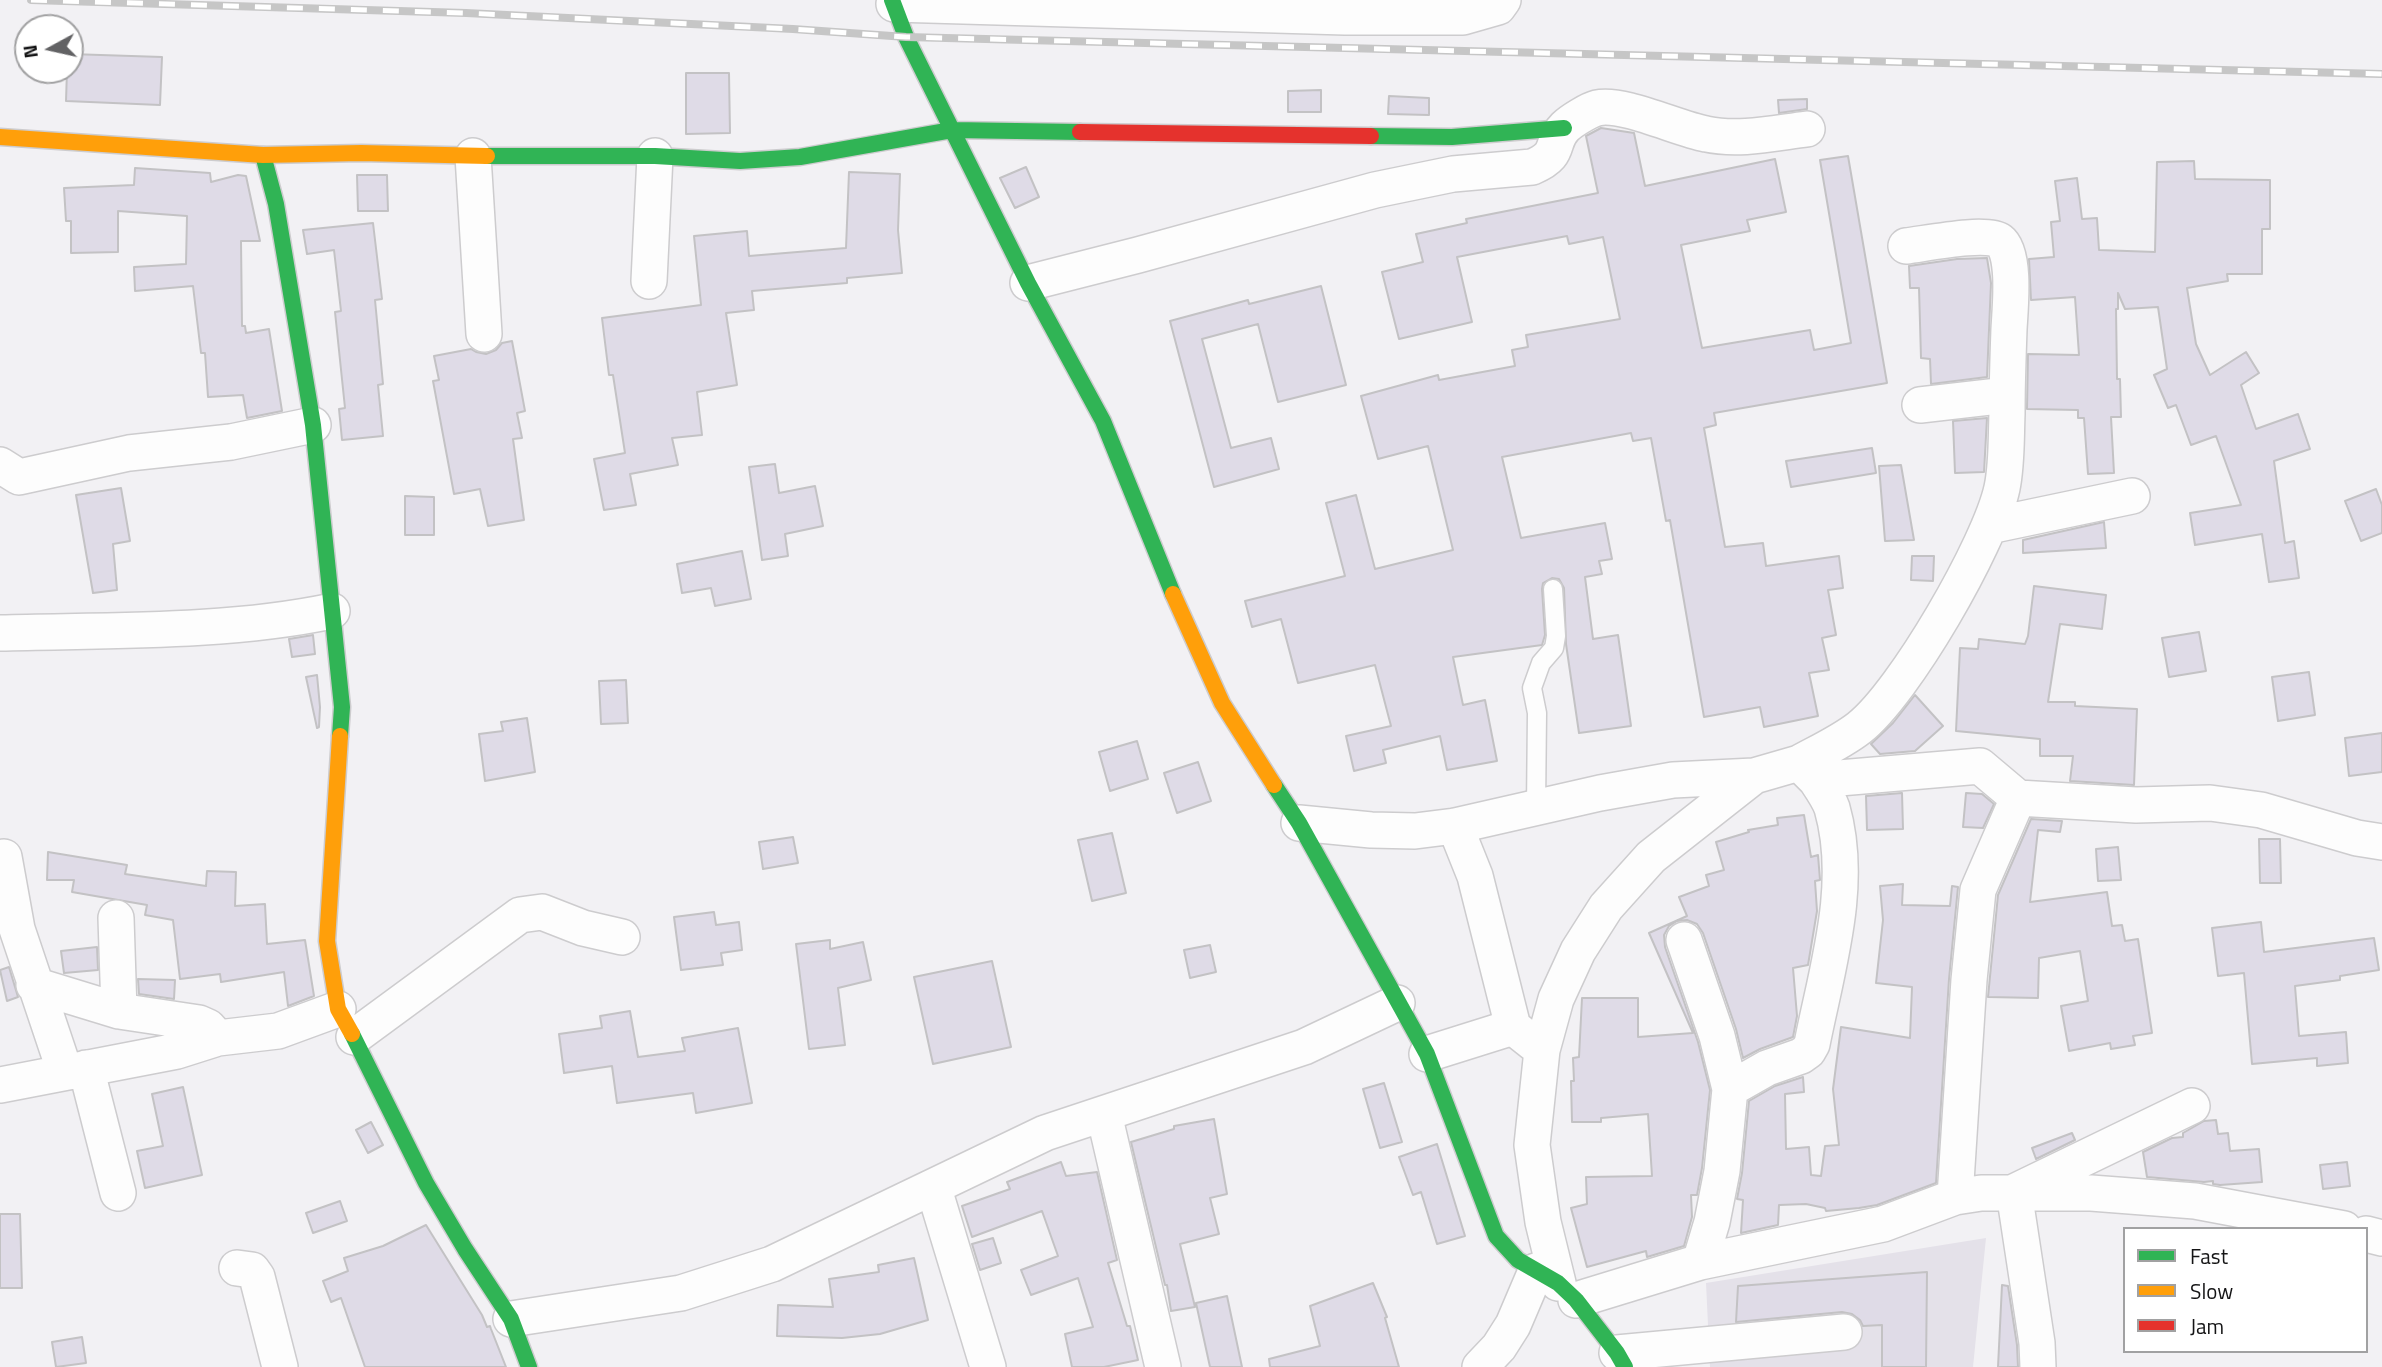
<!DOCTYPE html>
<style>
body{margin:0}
#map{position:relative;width:2382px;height:1367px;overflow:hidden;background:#f2f1f4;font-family:"Titillium Web",sans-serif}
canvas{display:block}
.legend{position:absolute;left:2123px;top:1227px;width:245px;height:126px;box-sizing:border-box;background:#fff;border:2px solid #a1a1a2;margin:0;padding:9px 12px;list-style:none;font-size:21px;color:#151516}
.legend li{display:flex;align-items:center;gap:14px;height:35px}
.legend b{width:35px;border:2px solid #a1a1a2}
.north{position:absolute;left:14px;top:14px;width:70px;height:70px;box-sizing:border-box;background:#fff;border:2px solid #a1a1a2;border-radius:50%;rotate:262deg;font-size:19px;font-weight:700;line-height:28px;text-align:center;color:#151516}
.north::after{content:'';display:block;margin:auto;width:24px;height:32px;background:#626264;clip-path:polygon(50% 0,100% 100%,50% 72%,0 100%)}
</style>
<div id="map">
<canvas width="2382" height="1367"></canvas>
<ul class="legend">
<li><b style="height:9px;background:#30b455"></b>Fast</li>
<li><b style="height:9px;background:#ff9f0a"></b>Slow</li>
<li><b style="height:9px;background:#e5322d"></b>Jam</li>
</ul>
<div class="north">N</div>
</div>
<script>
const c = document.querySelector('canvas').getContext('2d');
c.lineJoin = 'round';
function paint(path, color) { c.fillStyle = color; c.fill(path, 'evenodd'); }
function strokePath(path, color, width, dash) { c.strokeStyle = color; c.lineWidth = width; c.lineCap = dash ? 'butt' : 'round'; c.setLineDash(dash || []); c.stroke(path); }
paint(new Path2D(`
 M1986 1238 1973 1367H1710L1706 1283Z`), '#e4e1e9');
const building = new Path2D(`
 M70 54 162 57 160 105 66 101 67 70H70Z
 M686 73H729L730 133 686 134Z
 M1321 90V112H1288V91Z
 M1389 96 1429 98V115L1388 114Z
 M1807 99V109L1779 113 1778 100Z
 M1601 128 1634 133 1645 186 1775 159 1786 212 1747 220 1750 231 1681 245 1702 348 1810 330 1814 350 1851 343 1820 160 1848 156 1887 383 1714 413 1716 425 1704 428 1725 547 1763 543 1766 566 1839 556 1843 588 1828 590 1836 635 1822 638 1829 670 1809 673 1818 716 1764 727 1760 707 1704 717 1670 520 1666 521 1651 438 1633 441 1631 433 1502 457 1521 538 1605 523 1612 559 1599 561 1602 574 1585 577 1593 639 1618 635 1631 726 1579 733 1566 644 1564 588 1559 579 1552 578 1543 583 1542 589 1545 635 1542 645 1453 657 1463 705 1485 700 1497 761 1447 770 1440 736 1383 750 1386 763 1354 771 1346 736 1391 726 1375 665 1298 683 1281 619 1252 627 1245 601 1345 576 1326 503 1356 495 1375 569 1453 550 1428 446 1378 459 1361 396 1438 375 1439 380 1515 366 1512 350 1528 347 1526 335 1620 319 1603 237 1569 244 1567 236 1457 257 1472 322 1399 339 1382 272 1423 262 1416 234 1467 223 1466 219 1598 193 1586 136Z
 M2194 161 2195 179 2270 180V229H2262V274H2227L2228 281 2187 288 2196 344 2210 375 2246 352 2259 373 2241 385 2256 429 2298 414 2310 449 2274 461 2285 543 2294 541 2299 578 2269 582 2262 534 2195 545 2190 513 2241 505 2216 436 2191 445 2176 405 2168 408 2154 375 2167 369 2158 307 2125 309 2118 293V309H2116L2117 379H2120L2121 417H2111L2114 473 2088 474 2084 418H2078V410L2027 409 2028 354 2079 355 2075 297 2031 300 2029 259 2054 257 2051 222 2060 221 2055 181 2077 178 2082 219 2097 218 2099 250 2155 252 2157 162Z
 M1026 167 1039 197 1015 208 1000 178Z
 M135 168 210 173 211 182 238 175 246 176 260 241H241L242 326H245L246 333 269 329 282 411 247 418 243 395 208 397 205 353H201L193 286 135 291 134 267 186 264 187 216 118 211V252L71 253V221H66L64 188 134 185Z
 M849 172 900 174 898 230 902 273 847 278V283L752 291 754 310 726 313 737 385 697 392 702 435 672 438 678 465 630 474 636 505 604 510 594 459 625 453 613 375H609L602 318 701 305 694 236 747 231 749 256 846 248Z
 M357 175H387L388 211H358Z
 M373 223 382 299 375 300 383 384 378 385 383 436 342 440 339 409 345 408 335 312 341 311 334 250 307 254 303 230Z
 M1987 258 1991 283 1987 377 1931 384 1930 359 1921 358 1919 288H1910L1909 266 1957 259Z
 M1321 286 1346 385 1278 402 1258 324 1202 339 1231 448 1271 438 1279 469 1214 487 1170 321 1248 300 1249 304Z
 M512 341 525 411 517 413 522 438 513 439 524 520 488 526 480 489 454 494 433 381 439 380 434 356 471 349 476 352 486 354 496 350 502 343Z
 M1987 418 1984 472 1955 473 1953 421Z
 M1872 448 1876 473 1791 487 1786 461Z
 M775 464 779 493 815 486 823 526 785 534 788 556 762 560 749 467Z
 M1901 465 1914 540 1885 541 1879 466Z
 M121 488 130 541 113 544 117 590 93 593 76 495Z
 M2376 489 2382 505V533L2361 541 2345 501Z
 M405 496 434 497V535H405Z
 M2104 522 2106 548 2023 553V540Z
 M742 551 751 599 715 606 711 588 682 593 677 564Z
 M1912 556H1934L1933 581 1911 580Z
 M2034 586 2106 595 2102 629 2060 624 2048 702H2075V706L2137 709 2134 785 2070 781 2073 756H2040V739L1956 731 1960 648 1978 649 1979 639 2025 644 2028 636Z
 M2199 632 2206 671 2169 677 2162 638Z
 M313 635 315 654 292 657 289 639Z
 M2309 672 2315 715 2278 721 2272 677Z
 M317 675 320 707 319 727 317 728 306 677Z
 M626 680 628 723 601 724 599 681Z
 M1915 695 1943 726 1915 751 1880 754 1871 744 1893 723Z
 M527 718 535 772 485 781 479 734 503 731 501 722Z
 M2382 733V772L2349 776 2345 738Z
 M1137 741 1148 779 1110 791 1099 752Z
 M1198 762 1211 801 1177 813 1164 773Z
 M1902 793 1903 829 1867 830 1866 796Z
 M1966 793 1982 794 1994 804 1983 828 1963 827Z
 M1804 815 1811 857 1818 855 1820 880 1815 881 1817 911 1808 965 1793 968 1797 1016 1793 1037 1760 1049 1743 1058 1736 1029 1703 933 1697 924 1687 920 1677 921 1669 926 1664 935 1665 947 1698 1042 1710 1090 1702 1168 1697 1195H1691L1692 1217 1684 1246 1647 1257 1646 1251 1587 1267 1571 1208 1587 1204 1586 1177 1652 1176 1648 1114 1601 1118V1122H1572L1571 1081H1574L1573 1058 1579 1057 1582 998H1638V1037L1693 1033 1649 933 1687 916 1679 897 1709 886 1706 875 1724 870 1716 842 1749 832 1748 830 1778 825 1777 818Z
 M2031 819 2062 821 2060 832 2038 830 2030 902 2107 892 2112 926 2122 925 2125 941 2138 939 2152 1033 2133 1036 2135 1045 2111 1049 2110 1043 2069 1051 2061 1006 2088 1001 2080 951 2039 958 2038 998 1988 997 1998 895Z
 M1112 833 1126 893 1092 901 1078 840Z
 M793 837 798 863 763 869 759 842Z
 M2259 839H2280L2281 883H2260Z
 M2118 847 2121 880 2098 881 2096 849Z
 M48 852 127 865 125 874 206 886 207 871 236 872 235 906 265 904 267 944 305 940 314 996 288 1006 284 972 221 982 220 974 180 979 173 920 145 915 147 905 72 892 74 880H47Z
 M1903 884 1902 905 1950 906 1952 886 1958 887 1949 979 1936 1183 1877 1205 1859 1208 1826 1211 1825 1208 1806 1204 1779 1205 1778 1225 1741 1233 1743 1200 1737 1199 1742 1173 1749 1101 1775 1086 1803 1077 1804 1092 1785 1094 1786 1149 1809 1147 1811 1175 1821 1176 1825 1146 1839 1145 1833 1089 1841 1027 1910 1038 1912 987 1876 983 1883 920 1880 886Z
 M714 912 716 925 739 922 742 950 721 953 723 965 681 970 674 917Z
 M2261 922 2264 952 2374 938 2379 970 2340 976V980L2295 986 2299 1036 2346 1032 2348 1063 2317 1066V1058L2252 1064 2244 973 2218 976 2212 928Z
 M830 940V949L863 942 871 980 838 988 845 1045 809 1049 796 944Z
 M1210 945 1216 972 1190 978 1184 950Z
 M97 947 98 970 64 973 61 951Z
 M992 961 1011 1047 933 1064 914 977Z
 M9 967 18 997 7 1001 0 970Z
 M138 979 175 980 174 999 139 994Z
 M630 1011 638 1057 685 1051 682 1038 738 1028 752 1103 696 1113 693 1093 617 1103 612 1066 564 1073 559 1034 602 1028 600 1016Z
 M1384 1083 1402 1142 1380 1148 1363 1089Z
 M183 1087 202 1175 145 1188 137 1151 163 1146 152 1094Z
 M1214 1119 1227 1194 1210 1198 1219 1234 1180 1244 1195 1307 1171 1311 1167 1285H1165L1131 1142 1174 1129V1126Z
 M2216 1120 2218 1134 2228 1133 2230 1151 2259 1149 2262 1182 2220 1185 2213 1184V1181L2204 1182 2147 1177 2143 1152 2172 1138 2183 1137V1133L2204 1121Z
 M371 1122 383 1145 368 1153 356 1130Z
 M2072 1133 2075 1140 2036 1159 2032 1148Z
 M1437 1144 1465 1236 1437 1244 1421 1192 1413 1195 1399 1157Z
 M1061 1162 1066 1176 1097 1172 1117 1260 1108 1263 1127 1326H1130L1138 1360 1104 1367H1072L1065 1334 1093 1327 1078 1278 1031 1295 1021 1270 1058 1256 1042 1211 972 1237 962 1206 1010 1189 1007 1182Z
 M2347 1162 2350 1186 2323 1189 2320 1165Z
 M340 1201 347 1221 313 1233 306 1213Z
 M0 1214H20L22 1288H0Z
 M426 1225 482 1315 487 1327 490 1326 491 1329 506 1367H365L341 1298 331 1302 323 1281 348 1271 344 1258 383 1246Z
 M993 1238 1001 1263 980 1270 972 1244Z
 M914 1258 928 1320 880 1334 842 1338 777 1336 778 1305 833 1307 829 1279 879 1272 878 1265Z
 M1927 1272 1926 1367H1882V1325L1863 1326 1860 1320 1852 1314 1842 1312 1736 1322 1738 1286Z
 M1373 1283 1387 1317 1385 1318 1399 1367H1270L1269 1359 1320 1346 1310 1306Z
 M2002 1285 2008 1286 2017 1345 2018 1367H1998Z
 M1227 1296 1242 1367H1210L1196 1303Z
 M82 1337 86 1363 56 1367 52 1342Z`);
paint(building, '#dfdbe7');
strokePath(building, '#c3c2c4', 2);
const lane = new Path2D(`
 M1536 807 1537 713 1532 688 1541 663 1554 648 1556 636 1553 589`);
const street = new Path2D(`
 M894 4 1345 17H1463L1498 7 1503 0
 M473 156 484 334
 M649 281 655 156
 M1028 283 1138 255 1375 190 1453 174 1532 167C1563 154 1549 143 1565 127 1571 121 1589 110 1597 108 1623 102 1678 129 1706 134 1739 141 1774 133 1807 129
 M1920 405 2007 395
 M0 465 19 477 129 453 231 442 313 425
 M1989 526 2132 496
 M0 633C107 630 228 633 332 611
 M1799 763C1819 752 1841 742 1859 728 1904 693 1990 544 2002 488 2007 464 2006 438 2007 414 2007 385 2008 357 2009 329 2010 310 2016 253 2000 241 1987 231 1924 244 1906 246
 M1299 823 1371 830 1415 831 1455 826 1600 793 1673 780 1754 776
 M1455 826 1475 876 1513 1027 1542 1050
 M4 857 17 929 65 1072
 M116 918 119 1011
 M1684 940 1717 1036 1730 1089 1722 1171 1712 1222 1700 1262
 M34 985 119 1011 199 1023 208 1027 218 1038
 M354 1037 520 915 542 912 583 928 622 937
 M1427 1054 1513 1027
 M86 1068 118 1193
 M0 1085 177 1051 218 1038 278 1031 338 1009
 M1730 1089 1767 1068 1801 1056 1808 1051 1812 1044C1827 968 1854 885 1832 808 1829 799 1822 789 1816 780
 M1104 1114 1163 1367
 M934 1189 988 1367
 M1955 1197 1969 980 1978 890 2018 798
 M2366 1234 2382 1238
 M237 1268 252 1270 257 1277 280 1367
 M1558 1283 1543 1222 1532 1145 1542 1050 1556 999 1578 951 1606 907 1651 857 1754 776 1799 763 1816 780 1980 766 2018 798 2136 805 2210 803 2261 810 2357 838 2382 842
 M1576 1300 1700 1262 1883 1224 1955 1197 1981 1193H2091L2195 1201 2344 1229
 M511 1319 681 1293 772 1264 1045 1133 1304 1047 1397 1003
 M1617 1353 1844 1332
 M1480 1367 1499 1347 1513 1325 1536 1271
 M2038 1367 2037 1343 2014 1192 2192 1106`);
const fast = new Path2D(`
 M892 0 906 37 1028 283 1103 421 1173 594
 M1371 136 1452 137 1564 128
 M263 155 276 204 313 425 342 707 340 736
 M487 156H655L740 161 800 157 952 130 1080 132
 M1274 785 1299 823 1427 1054 1496 1236 1518 1260 1558 1283 1576 1300 1617 1353 1625 1367
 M352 1034 426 1183 465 1249 511 1319 529 1367`);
const slow = new Path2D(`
 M0 137 263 155 361 153 487 156
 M1173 594 1222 703 1274 785
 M340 736 327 941 338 1009 352 1034`);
const jam = new Path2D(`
 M1080 132 1371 136`);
strokePath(lane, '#cdccce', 21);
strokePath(street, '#cdccce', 38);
strokePath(fast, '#cdccce', 19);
strokePath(slow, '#cdccce', 19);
strokePath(jam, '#cdccce', 19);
strokePath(lane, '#fdfdfd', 18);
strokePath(street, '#fdfdfd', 35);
strokePath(fast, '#30b455', 16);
strokePath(slow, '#ff9f0a', 16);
strokePath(jam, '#e5322d', 16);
const rail = new Path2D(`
 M31 0 466 13 793 29 906 37 2382 74`);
strokePath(rail, '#c6c6c6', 8);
strokePath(rail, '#fff', 5, [16]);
</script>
